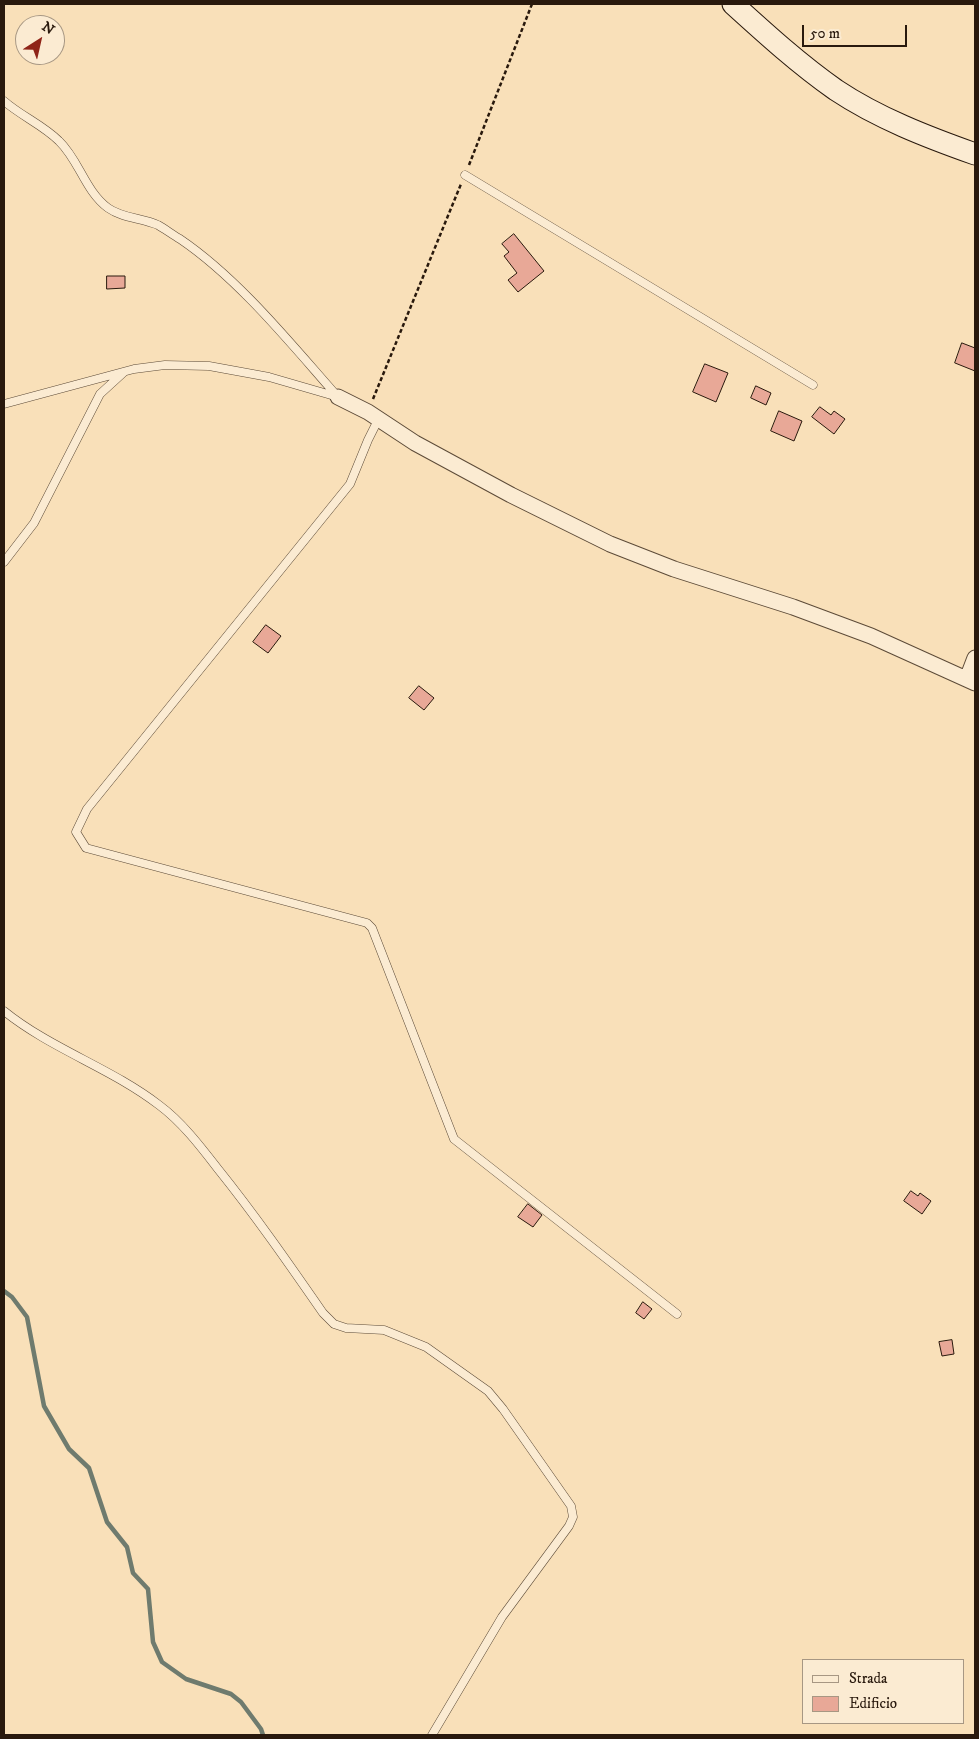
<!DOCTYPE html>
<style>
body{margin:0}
#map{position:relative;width:979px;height:1739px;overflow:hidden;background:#f9e0b9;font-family:"IM FELL DW Pica",serif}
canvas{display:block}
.frame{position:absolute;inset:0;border:5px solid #29190d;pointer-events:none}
.legend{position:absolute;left:802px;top:1659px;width:162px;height:65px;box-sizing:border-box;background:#fbebd2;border:1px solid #a79783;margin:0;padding:6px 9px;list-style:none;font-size:15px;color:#29190d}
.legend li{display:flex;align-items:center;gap:10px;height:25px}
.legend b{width:25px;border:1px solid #a79783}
.north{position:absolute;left:15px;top:15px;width:50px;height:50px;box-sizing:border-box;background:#fbebd2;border:1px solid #a79783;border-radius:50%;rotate:35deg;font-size:14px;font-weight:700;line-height:20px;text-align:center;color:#29190d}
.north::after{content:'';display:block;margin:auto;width:18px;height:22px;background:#8f2418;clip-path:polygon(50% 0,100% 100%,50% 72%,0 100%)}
.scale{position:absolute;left:802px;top:25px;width:105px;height:22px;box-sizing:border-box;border:2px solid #29190d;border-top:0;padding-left:6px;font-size:15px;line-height:18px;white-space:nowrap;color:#29190d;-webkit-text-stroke:4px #fbebd2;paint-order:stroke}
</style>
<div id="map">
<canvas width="979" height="1739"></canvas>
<div class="frame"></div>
<ul class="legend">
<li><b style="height:6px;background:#fbebd2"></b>Strada</li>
<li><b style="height:14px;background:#e8a897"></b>Edificio</li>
</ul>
<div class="north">N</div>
<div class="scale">50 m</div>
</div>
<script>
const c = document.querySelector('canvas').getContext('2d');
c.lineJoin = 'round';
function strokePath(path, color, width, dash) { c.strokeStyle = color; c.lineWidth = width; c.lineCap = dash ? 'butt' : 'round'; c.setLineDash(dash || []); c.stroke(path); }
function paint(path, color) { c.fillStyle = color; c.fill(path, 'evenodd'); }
strokePath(new Path2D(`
 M4 1291 12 1297 27 1317 44 1406 69 1449 89 1468 107 1522 127 1547 133 1573 148 1589 153 1642 162 1662 186 1679 231 1694 241 1702 261 1729 263 1735`), '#6f7b6e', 4.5);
const building = new Path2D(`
 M514 234 544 271 518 292 508 280 517 273 504 256 509 252 502 244Z
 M107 276H125V288L107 289Z
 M962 343 975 348V371L955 363Z
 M705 364 728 373 716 402 693 392Z
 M756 386 771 393 766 405 751 398Z
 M820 407 831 415 834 411 845 419 834 434 812 417Z
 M779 411 802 421 794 441 771 431Z
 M266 625 281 636 268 653 253 642Z
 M419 686 434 698 424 710 409 698Z
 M911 1191 918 1196 920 1193 931 1201 922 1214 904 1201Z
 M528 1204 542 1215 533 1227 518 1217Z
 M643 1302 652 1309 644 1319 636 1313Z
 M952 1340 954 1354 942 1356 939 1342Z`);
paint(building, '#e8a897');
strokePath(building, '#29190d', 1);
const lane = new Path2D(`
 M4 101C21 116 43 125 59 141 79 160 85 191 108 208 122 218 142 218 158 225 165 229 173 235 180 239 239 279 291 344 338 397
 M465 175 813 385
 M4 404 134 369 165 365 209 366 269 377 338 397
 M378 420 368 440 350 484 87 809 76 832 86 848 367 923 372 928 454 1139 677 1314
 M4 562 34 523 100 394 123 373
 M4 1011C51 1049 111 1068 159 1105 182 1122 201 1147 218 1169 255 1215 289 1264 323 1313L334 1324 346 1328 384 1330 426 1347 488 1391 503 1409 571 1506 573 1517 569 1526 502 1617 432 1735`);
const street = new Path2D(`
 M338 397 368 412 415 443 511 495 610 544 674 569 793 607 871 636 975 683
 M967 679 975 658`);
const secondary = new Path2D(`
 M733 4C766 34 799 64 836 90 878 118 927 137 975 154`);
strokePath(lane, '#5d4b38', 9);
strokePath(street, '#5d4b38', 17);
strokePath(secondary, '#29190d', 23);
strokePath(new Path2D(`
 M469 165 532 4
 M373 399 461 184`), '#29190d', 2.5, [4, 2.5]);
strokePath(lane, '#fbebd2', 8);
strokePath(street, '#fbebd2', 15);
strokePath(secondary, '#fbebd2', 21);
</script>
